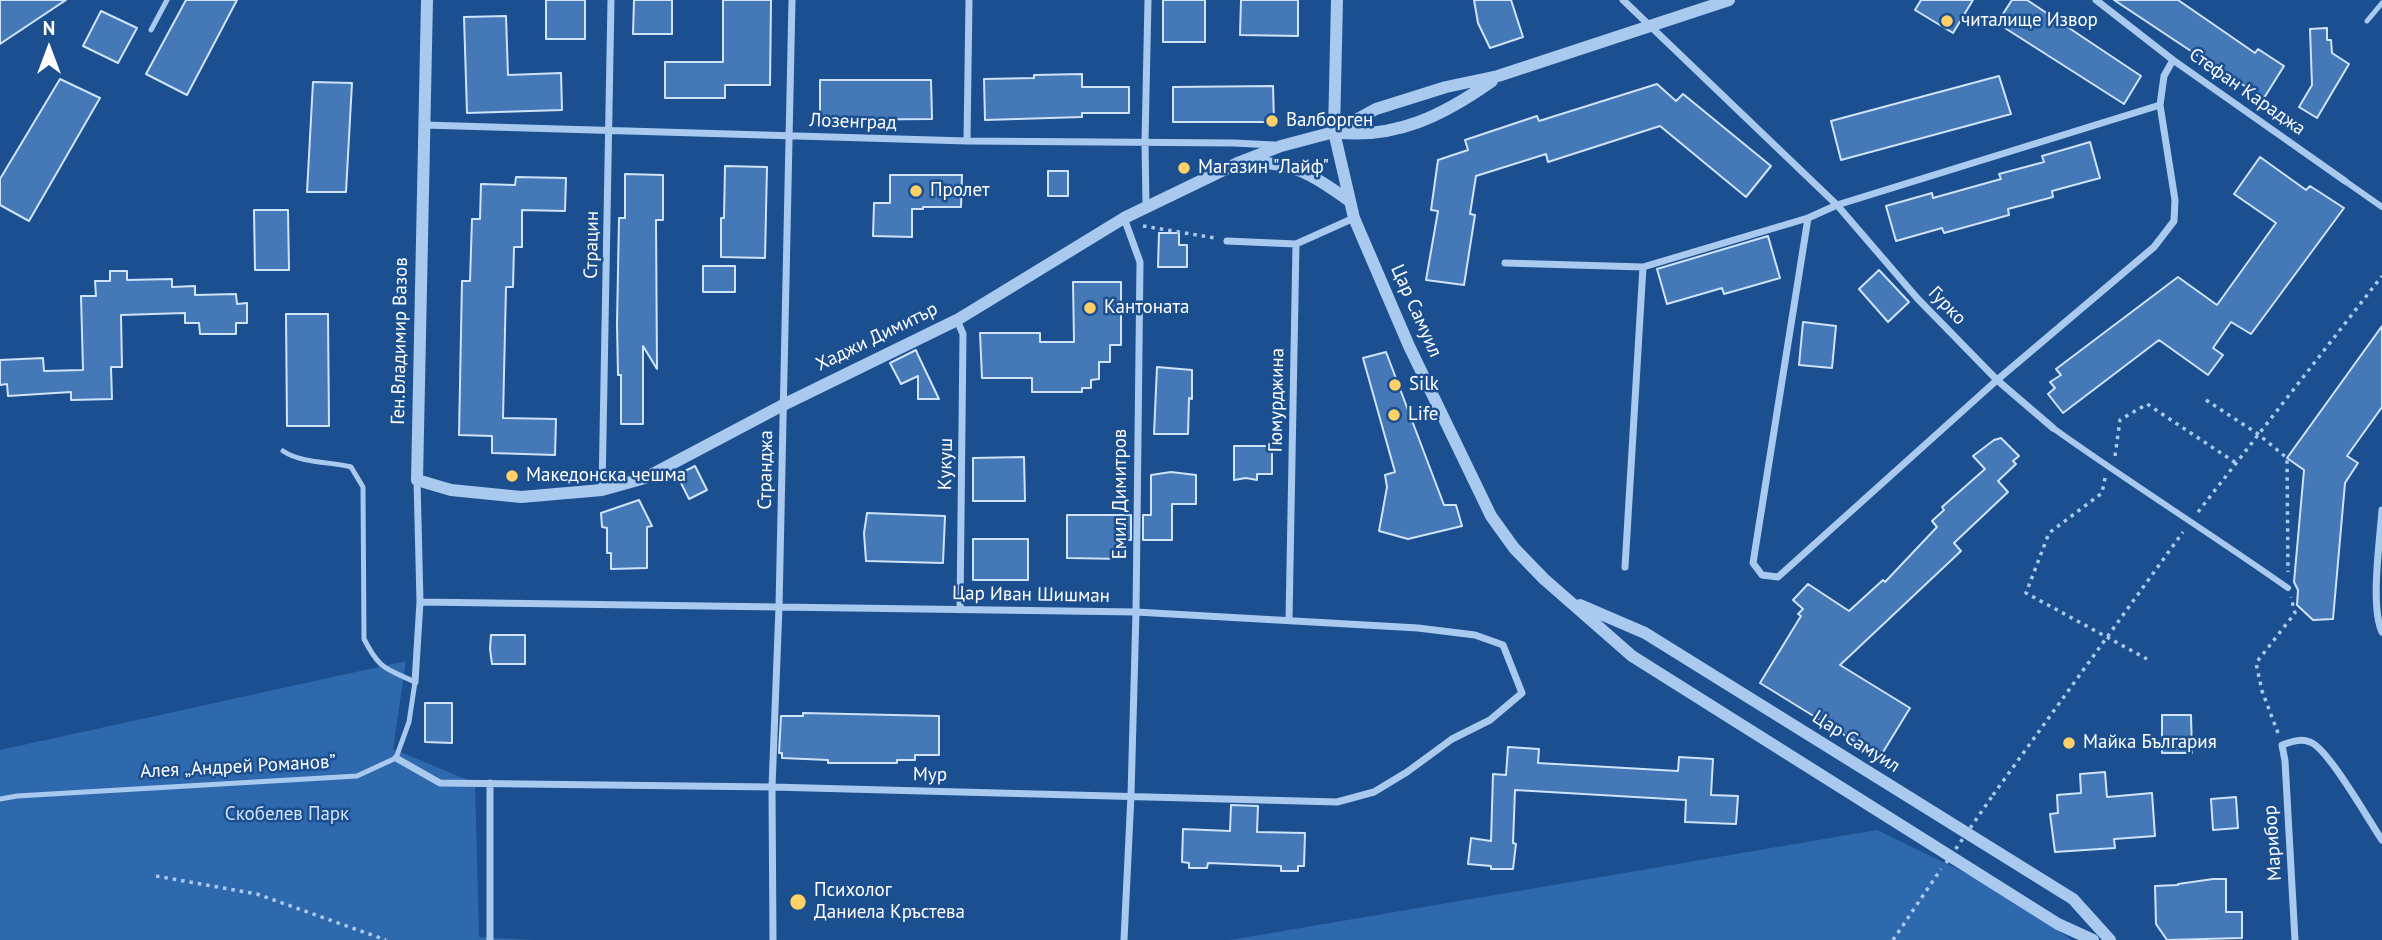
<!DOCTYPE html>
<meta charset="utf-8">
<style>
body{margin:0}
#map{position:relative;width:2382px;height:940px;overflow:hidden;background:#1b4f8f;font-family:"PT Sans",sans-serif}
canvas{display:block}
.north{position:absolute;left:14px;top:14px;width:70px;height:70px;-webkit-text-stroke:5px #1b4f8f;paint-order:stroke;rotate:0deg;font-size:19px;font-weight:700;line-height:28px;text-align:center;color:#fff}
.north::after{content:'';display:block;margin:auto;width:24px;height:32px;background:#fff;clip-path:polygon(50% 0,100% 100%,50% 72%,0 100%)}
</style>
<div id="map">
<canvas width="2382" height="940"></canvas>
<div class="north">N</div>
</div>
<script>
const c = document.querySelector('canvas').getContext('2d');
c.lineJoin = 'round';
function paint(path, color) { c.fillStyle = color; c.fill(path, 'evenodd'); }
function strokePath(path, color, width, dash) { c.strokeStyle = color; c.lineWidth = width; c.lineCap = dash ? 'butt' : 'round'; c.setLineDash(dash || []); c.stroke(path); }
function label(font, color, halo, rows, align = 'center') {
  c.font = font + ' "PT Sans",sans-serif'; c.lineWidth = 5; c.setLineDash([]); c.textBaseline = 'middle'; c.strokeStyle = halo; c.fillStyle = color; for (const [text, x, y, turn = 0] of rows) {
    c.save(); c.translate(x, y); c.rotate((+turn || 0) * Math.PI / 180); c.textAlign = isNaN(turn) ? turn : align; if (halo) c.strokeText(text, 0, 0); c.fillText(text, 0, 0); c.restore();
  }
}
paint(new Path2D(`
 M406 661 393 749 475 783 479 937 536 940H0V750Z
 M1877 830 1986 883 2072 940H1230Z`), '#2e69ad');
const building = new Path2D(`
 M0 0H66L0 44Z
 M186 0H237L187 95 146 74Z
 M546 0H585V39H546Z
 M634 0H672V34H633Z
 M723 0H771L770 85H725V98H665V62H723Z
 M1163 0H1205V42H1163Z
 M1241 0H1298V36L1240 35Z
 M1474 0H1511L1523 37 1490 48 1478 23Z
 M1921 0H1973L1953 33 1915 10Z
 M2012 0H2027L2141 76 2124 104 1997 23Z
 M2114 0H2178L2255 53 2258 49 2284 66 2264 98 2227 75Z
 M101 11 137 28 118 63 83 46Z
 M506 16 508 75 561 73 562 110 467 113 464 17Z
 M2327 28V40H2331L2332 53 2349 64 2317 118 2299 107 2312 85 2310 29Z
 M1082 74V87H1129V113H1082V117L985 120 984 79 1034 78V75Z
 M1999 76 2011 114 1841 160 1831 121Z
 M60 79 100 98 29 221 0 205V179Z
 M820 80H931L932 119 820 120Z
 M313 82 352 83 346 192H307Z
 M1657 84 1676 101 1683 94 1771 166 1746 197 1660 126 1548 162 1546 154 1476 176 1470 214 1475 215 1464 285 1426 280 1438 211 1431 210 1438 160 1468 150 1465 140 1537 116 1539 121Z
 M1273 86 1274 122H1173V87Z
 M2090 142 2100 178 2052 191 2053 197 2008 209 2009 215 1944 233 1942 228 1896 241 1886 206 1932 193 1933 198 2001 179 1999 174 2044 162 2042 156Z
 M2260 157 2306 190 2310 186 2344 208 2251 334 2231 322 2213 348 2223 355 2208 375 2159 340 2063 413 2048 394 2055 388 2050 382 2061 375 2056 369 2178 277 2217 305 2276 223 2234 194Z
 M725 166 767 167 765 258 721 257V218H724Z
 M1048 171H1068V196H1048Z
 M625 174 663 175V220H656L657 369 643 346V424H621V375H618L617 324 619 218H625Z
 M890 175H962L961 207H923V209H912V237L873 236 874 203H890Z
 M516 177 566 178 565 211 522 210V247H514L513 287H506L503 418 556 419 555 455 492 453V436L459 435 462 281H470L472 219H480L481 184 515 185Z
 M254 210H288L289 270H255Z
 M1159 233H1179V245H1187V267H1158Z
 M1768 236 1780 278 1724 294 1722 288 1667 304 1657 269Z
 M703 266H735V292H703Z
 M1879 270 1909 302 1888 322 1859 289Z
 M110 271H127V280L172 279V287L195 286V295L236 294 237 304 247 303V323H236V334H200L199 323H185V313L121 315 122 367H111L112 399 71 400V392L8 396 7 384 0 385V360L43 358 44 371 83 370 81 296H96L95 281H110Z
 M1073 282H1121V345H1110V362H1099V379L1091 380V388H1082V392H1032V378H982L980 333H1040V342H1074Z
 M286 314H328L329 426H287Z
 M1803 322 1836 326 1832 368 1799 365Z
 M2382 326V407L2347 456 2358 463 2345 483 2333 619 2313 620 2297 605 2298 590 2294 582 2304 470 2287 458Z
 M916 350 918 355 939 399H918V376L901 384 890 363Z
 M1386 352 1444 505H1456L1462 526 1408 539 1379 531 1387 487 1385 475 1395 472 1363 358Z
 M1157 367 1192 370V399L1189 398 1188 434H1154Z
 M2001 438 2019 456 2013 461 2016 464 1998 481 2008 492 1954 543 1961 551 1840 665 1910 708 1880 757 1760 683 1801 616 1798 614 1803 609 1793 600 1808 584 1849 611 1883 580 1885 582 1937 527 1932 521 1944 510 1942 507 1985 469 1973 456 1994 440Z
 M1234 446H1272V474H1257V480L1246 478 1234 480Z
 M1024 457 1025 501H973V458Z
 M695 466 707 490 689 499 677 475Z
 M1171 472 1196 475V504H1172V540H1143V515H1151V475Z
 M639 500 652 526 647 527V568L611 569V553H607V528L602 527 601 513Z
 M867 513 945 516 943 563 866 561 864 533Z
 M1067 515H1131V540H1123V559L1067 558Z
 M973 539H1028V580H973Z
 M491 635H525V664H492L490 649Z
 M425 703H452V743L425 742Z
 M803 713 939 716V755H915V760H897V763H828V760L782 758V753H779L781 716H803Z
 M2162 715H2191L2192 753H2162Z
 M1508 747 1539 749 1538 763 1678 771 1679 757 1713 759 1711 795 1738 796 1736 824 1685 822 1686 800 1515 790 1513 843 1516 844 1513 869H1491V866L1468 864 1471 838 1491 841 1493 774 1506 775Z
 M2105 772 2107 797 2152 793 2155 836 2114 839 2115 848 2055 852 2050 814 2058 813 2057 795 2081 793 2080 774Z
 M2236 797 2238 828 2213 830 2211 799Z
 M1231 805 1258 806 1257 832 1305 833 1304 866H1298V871H1281V866L1208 863 1207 868H1189V863L1182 862 1183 829 1230 831Z
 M2213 879H2226V912H2242V938L2167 940 2156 924 2155 886 2178 885V884Z`);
paint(building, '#4478b7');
strokePath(building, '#cfe3fa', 2);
strokePath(new Path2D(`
 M1143 226 1215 238
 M2206 400 2258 434 2287 458 2288 572
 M2115 456 2120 420 2147 404 2236 463
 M2105 478 2102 493 2049 533 2026 593 2147 659
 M2198 512 2382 276
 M2278 733 2262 691 2256 663 2295 613 2291 597
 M1993 795 2183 532
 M156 876 257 894 386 940
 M1893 940 1941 869`), '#a9c9ee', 3.5, [3.5, 5]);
strokePath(new Path2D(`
 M2367 21 2382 3
 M151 30 167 0
 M0 799 17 796 357 776 396 758 409 722 415 682C385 668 380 670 364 639L363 487 351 467C328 461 303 464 283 451`), '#a9c9ee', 5);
strokePath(new Path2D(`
 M2345 181 2382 207
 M2053 428C2130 483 2210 533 2288 588`), '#a9c9ee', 6);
strokePath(new Path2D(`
 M1623 0 1837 205 1917 298 1997 380 2053 428
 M2096 0 2173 60 2345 181
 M424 125 967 141 1234 143 1274 145
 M967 141 969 0
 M1146 206 1145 142 1148 0
 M1124 218 1140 262 1136 612 1131 795 1124 940
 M1808 218 1753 563 1762 575 1778 577 1997 380 2154 247 2174 221 2175 200 2160 105 2164 76 2173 60
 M1227 241 1296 244
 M1505 263 1643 267 1808 218 1837 205 2160 105
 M957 320 963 334 960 610
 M602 490 611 0
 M2382 510C2380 540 2370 606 2382 632
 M1625 567 1643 267
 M1289 620 1296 244 1354 218
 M415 682 420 602 417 480
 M396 758 440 783 772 787 1337 802 1374 792 1407 772 1452 739 1490 720 1522 693 1503 645 1475 635 1418 628 1136 612 420 602
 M490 783V940
 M773 940 772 787 779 607 792 0
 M2295 940 2285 761 2282 745C2291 742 2300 738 2310 742 2328 748 2369 821 2382 840`), '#a9c9ee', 7);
strokePath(new Path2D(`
 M427 0 417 480 451 490 521 497 602 490 645 478 783 405 957 320 1124 218 1240 162 1281 146 1334 132 1376 109 1446 87 1498 76 1729 0
 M1337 0 1334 132 1354 218 1409 346 1491 516 1514 548 1544 579 1632 656 2058 924 2093 940
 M1334 132C1395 140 1444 115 1492 81
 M1247 162C1293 162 1312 174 1348 200
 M1580 605 1645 633 2073 899 2110 940`), '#a9c9ee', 12);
strokePath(new Path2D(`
 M1946 863 1993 795`), '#a9c9ee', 3.5, [3.5, 5]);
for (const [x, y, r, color] of [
 [1947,21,7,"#ffd166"],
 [1272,121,7,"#ffd166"],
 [1184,168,7,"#ffd166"],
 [916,191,7,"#ffd166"],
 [1090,308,7,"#ffd166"],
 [1395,385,7,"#ffd166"],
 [1394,415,7,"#ffd166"],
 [512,476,7,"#ffd166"],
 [2069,743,7,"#ffd166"],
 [798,902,9,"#ffd166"]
]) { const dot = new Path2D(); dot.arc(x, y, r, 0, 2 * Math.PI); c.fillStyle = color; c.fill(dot); strokePath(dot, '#1b4f8f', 2.5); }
label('19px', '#fff', '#1b4f8f', [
 ["читалище Извор",1961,21],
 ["Валборген",1286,121],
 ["Магазин \"Лайф\"",1198,168],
 ["Пролет",930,191],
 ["Кантоната",1104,308],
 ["Silk",1409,385],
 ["Life",1408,415],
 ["Македонска чешма",526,476],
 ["Майка България",2083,743],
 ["Психолог",814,891],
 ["Даниела Кръстева",814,913]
], 'left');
label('19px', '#fff', '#1b4f8f', [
 ["Стефан Караджа",2247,92,35],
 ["Лозенград",853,122,2],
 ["Страцин",592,245,-89],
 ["Гурко",1947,306,46],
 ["Цар Самуил",1416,311,66],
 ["Хаджи Димитър",877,337,-26],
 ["Ген.Владимир Вазов",400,341,-89],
 ["Гюмурджина",1277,400,-89],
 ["Кукуш",946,464,-89],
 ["Странджа",766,470,-89],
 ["Емил Димитров",1121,494,-90],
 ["Цар Иван Шишман",1031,595,1],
 ["Цар Самуил",1856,742,32],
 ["Алея „Андрей Романов”",238,767,-3],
 ["Мур",930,775,1],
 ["Марибор",2273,843,-94]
]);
label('19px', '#cfe3fa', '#1b4f8f', [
 ["Скобелев Парк",287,815]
]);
</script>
